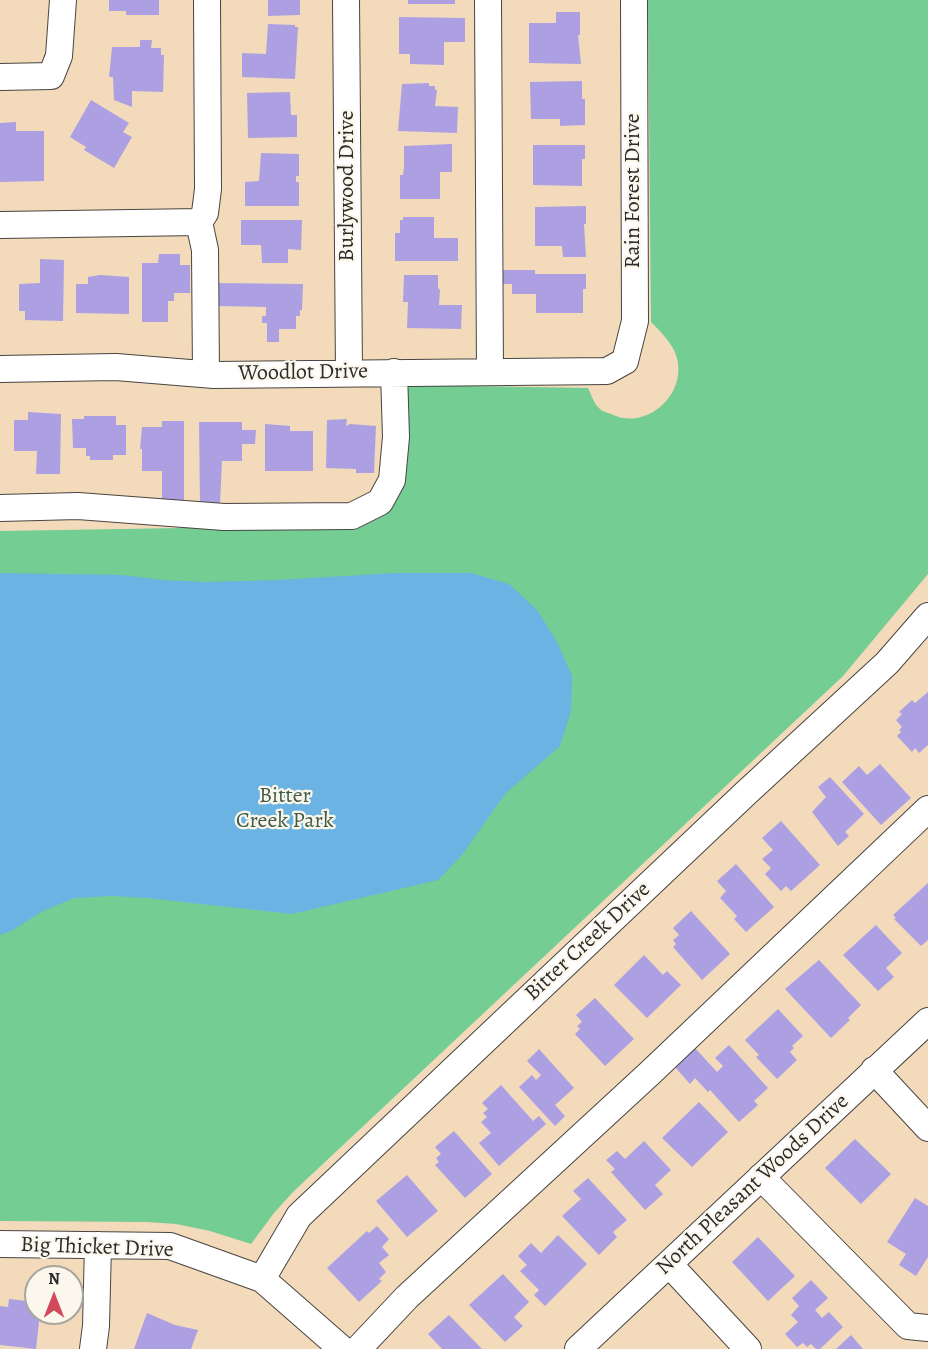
<!DOCTYPE html>
<style>
body{margin:0}
#map{position:relative;width:928px;height:1349px;overflow:hidden;background:#f2dabb;font-family:Alegreya,serif}
canvas{display:block}
.north{position:absolute;left:24px;top:1265px;width:60px;height:60px;box-sizing:border-box;background:#fbf7ec;border:2px solid #a8a59f;border-radius:50%;rotate:0deg;font-size:16px;font-weight:700;line-height:24px;text-align:center;color:#2b2b2b}
.north::after{content:'';display:block;margin:auto;width:21px;height:27px;background:#d1495b;clip-path:polygon(50% 0,100% 100%,50% 72%,0 100%)}
</style>
<div id="map">
<canvas width="928" height="1349"></canvas>
<div class="north">N</div>
</div>
<script>
const c = document.querySelector('canvas').getContext('2d');
c.lineJoin = 'round';
function paint(path, color) { c.fillStyle = color; c.fill(path, 'evenodd'); }
function strokePath(path, color, width, dash) { c.strokeStyle = color; c.lineWidth = width; c.lineCap = dash ? 'butt' : 'round'; c.setLineDash(dash || []); c.stroke(path); }
function label(font, color, halo, rows, align = 'center') {
  c.font = font + ' Alegreya,serif'; c.lineWidth = 4.5; c.setLineDash([]); c.textBaseline = 'middle'; c.strokeStyle = halo; c.fillStyle = color; for (const [text, x, y, turn = 0] of rows) {
    c.save(); c.translate(x, y); c.rotate((+turn || 0) * Math.PI / 180); c.textAlign = isNaN(turn) ? turn : align; if (halo) c.strokeText(text, 0, 0); c.fillText(text, 0, 0); c.restore();
  }
}
paint(new Path2D(`
 M648 0H928V574L843 676 293 1192 274 1213 251 1244 210 1231 176 1224 147 1222 0 1221V531L362 525 404 485 403 385 588 388C591 394 594 404 599 408 601 411 608 413 611 414 647 432 689 393 676 355 672 343 660 331 651 322Z`), '#74cd93');
paint(new Path2D(`
 M0 573 122 575 163 580 204 582 278 580 395 573H471L509 584 537 610 557 642 572 676 571 711 560 746 505 794 462 855 438 880 292 914 147 898 112 896 74 898 41 912 11 931 0 935Z`), '#6ab3e2');
paint(new Path2D(`
 M109 0H159V15H126V11H109Z
 M268 0H300V15L268 16Z
 M408 0H455V4H408Z
 M556 12H580V35H578L581 64 529 63V23H556Z
 M399 17 465 18V42H444V65L410 64V54H399Z
 M268 24 295 25V27H298L295 79 242 77V53L266 54Z
 M140 40H152L151 48H161V55H164L163 92 132 91V107L114 100 113 77H109L112 47H140Z
 M582 81V99H585V125L560 126V119H531L530 82Z
 M429 83V86H435V90H437L435 106 458 107 457 133 398 131 402 84Z
 M290 92 291 115H297V137L248 138 247 93Z
 M91 100 129 123 123 132 132 137 114 168 84 150 86 147 70 137Z
 M16 122V131H44V181L0 182V123Z
 M452 144V172H440V199H400V175H403L404 168V146Z
 M533 145H585V159H582V186L533 185Z
 M261 153 299 154V176H296V182H299V206H245V182L259 181Z
 M586 206V224H584L586 257H563L562 246H535V207Z
 M403 217H434V238H458V261H395V233H400V220H403Z
 M241 220H302L301 250 288 249V263H262L261 245H241Z
 M159 254H180V265H190V293H174V301H168V322H142V263H158Z
 M40 259 64 260 63 321 25 320V311H19V284L40 283Z
 M501 270H535V274H586V289H583V313H536V294H512V284H501Z
 M100 275 129 277V314L76 313V284H88V277Z
 M404 275H438V288L440 290 439 305H462L461 329 407 328 408 302H403Z
 M217 283 303 284 302 310H300V316H296V329H279V342H267V323H262V316H266V307L217 306Z
 M28 412 61 414 60 474H36L37 451H14V420H28Z
 M84 416H116V425H126V455H113V460H90V456H86V448H73L72 419H84Z
 M347 419 346 426 350 424 376 426 374 473H356V469L326 468 327 420Z
 M162 421H184V503H162V471H142V449H140L142 427H162Z
 M199 422H242V430H256L255 444H242V461H222L220 504H200Z
 M265 424 290 426V431H313V471H265Z
 M928 692V745L919 753 915 748 912 752 897 736 901 732 899 730 902 727 896 720 902 714 899 712 912 700 915 703Z
 M880 764 911 798 881 825 842 782 859 766 867 775Z
 M830 777 864 814 845 832 849 836 838 846 812 812 826 797 818 787Z
 M781 821 820 865 791 891 786 886 781 891 765 874 771 868 762 859 773 850 762 838Z
 M736 864 774 907 746 932 734 919 737 916 720 898 726 891 717 881Z
 M928 883V940L921 946 894 919 896 918 893 915Z
 M691 911 730 954 702 980 673 947 676 944 673 940 679 935 673 928Z
 M876 925 902 953 886 968 894 977 878 991 843 955Z
 M644 955 663 975 667 971 681 985 647 1018 614 985Z
 M819 960 861 1005 848 1018 850 1020 831 1038 785 989Z
 M595 998 634 1039 605 1066 575 1034 580 1029 577 1026 582 1022 576 1015Z
 M778 1009 803 1036 792 1046 794 1048 790 1052 797 1060 777 1079 756 1057 759 1055 745 1040Z
 M729 1045 768 1088 754 1101 758 1105 739 1122 710 1090 708 1092 695 1078 690 1084 675 1067 695 1048 717 1072 723 1066 715 1058Z
 M539 1049 574 1088 555 1105 565 1116 555 1126 519 1087 532 1075 536 1080 541 1075 527 1061Z
 M501 1085 533 1121 539 1116 546 1124 499 1166 479 1143 491 1133 481 1122 487 1117 483 1113 488 1109 482 1103Z
 M699 1102 728 1132 692 1167 662 1138Z
 M454 1131 492 1174 465 1198 435 1165 439 1162 436 1158 441 1154 435 1147Z
 M855 1139 891 1174 861 1204 825 1168Z
 M644 1141 671 1170 655 1185 663 1194 645 1210 611 1172 615 1169 606 1160 617 1151 625 1159Z
 M407 1175 438 1211 407 1237 376 1201Z
 M588 1178 627 1220 613 1232 617 1237 599 1255 562 1216 581 1199 573 1191Z
 M915 1198 928 1206V1257L916 1276 899 1265 906 1254 887 1242Z
 M377 1226 389 1239 382 1247 389 1255 379 1263 386 1272 379 1279 382 1281 359 1302 327 1268 367 1231 369 1233Z
 M558 1235 587 1264 545 1306 534 1295 539 1290 520 1271 527 1265 518 1256 531 1243 541 1253Z
 M758 1237 795 1276 768 1301 732 1262Z
 M503 1274 529 1302 514 1317 523 1326 505 1342 469 1305Z
 M811 1280 828 1298 815 1310 822 1318 829 1312 843 1327 820 1349H816L811 1344 807 1347 803 1343 797 1347 785 1334 798 1322 791 1315 799 1306 792 1298Z
 M9 1299 36 1302V1313H40L36 1349 0 1345V1306L8 1307Z
 M147 1313 175 1325 198 1330 191 1349H134Z
 M449 1315 482 1349H442L428 1334Z
 M851 1335 863 1349H836Z`), '#aca0e3');
const minor = new Path2D(`
 M346 0 349 373
 M488 0 490 372
 M0 77 51 76 59 56 63 0
 M199 222 205 250 206 374
 M0 225 199 222 205 213 208 189 207 0
 M0 369 116 367 214 375 607 371 625 361 635 321 634 0
 M0 508 78 506 224 517 352 516 380 502 392 480 396 437 394 372
 M874 1070 928 1128
 M761 1177 908 1326 928 1328
 M0 1244 170 1246 262 1279 342 1349
 M669 1264 748 1349
 M262 1279 299 1216 746 793 887 663 928 616
 M93 1349 96 1326 98 1245
 M358 1349 407 1297 650 1073 928 809
 M578 1349 928 1021`);
strokePath(minor, '#494541', 28);
strokePath(minor, '#fff', 26);
label('22px', '#2b2b2b', '#fbf7ec', [
 ["Burlywood Drive",348,186,-90],
 ["Rain Forest Drive",634,191,-90],
 ["Woodlot Drive",303,373,-1],
 ["Bitter Creek Drive",588,942,-43],
 ["North Pleasant Woods Drive",753,1185,-43],
 ["Big Thicket Drive",97,1248,2]
]);
label('22px', '#415c4a', '#fbf7ec', [
 ["Bitter",285,797],
 ["Creek Park",285,822]
]);
</script>
